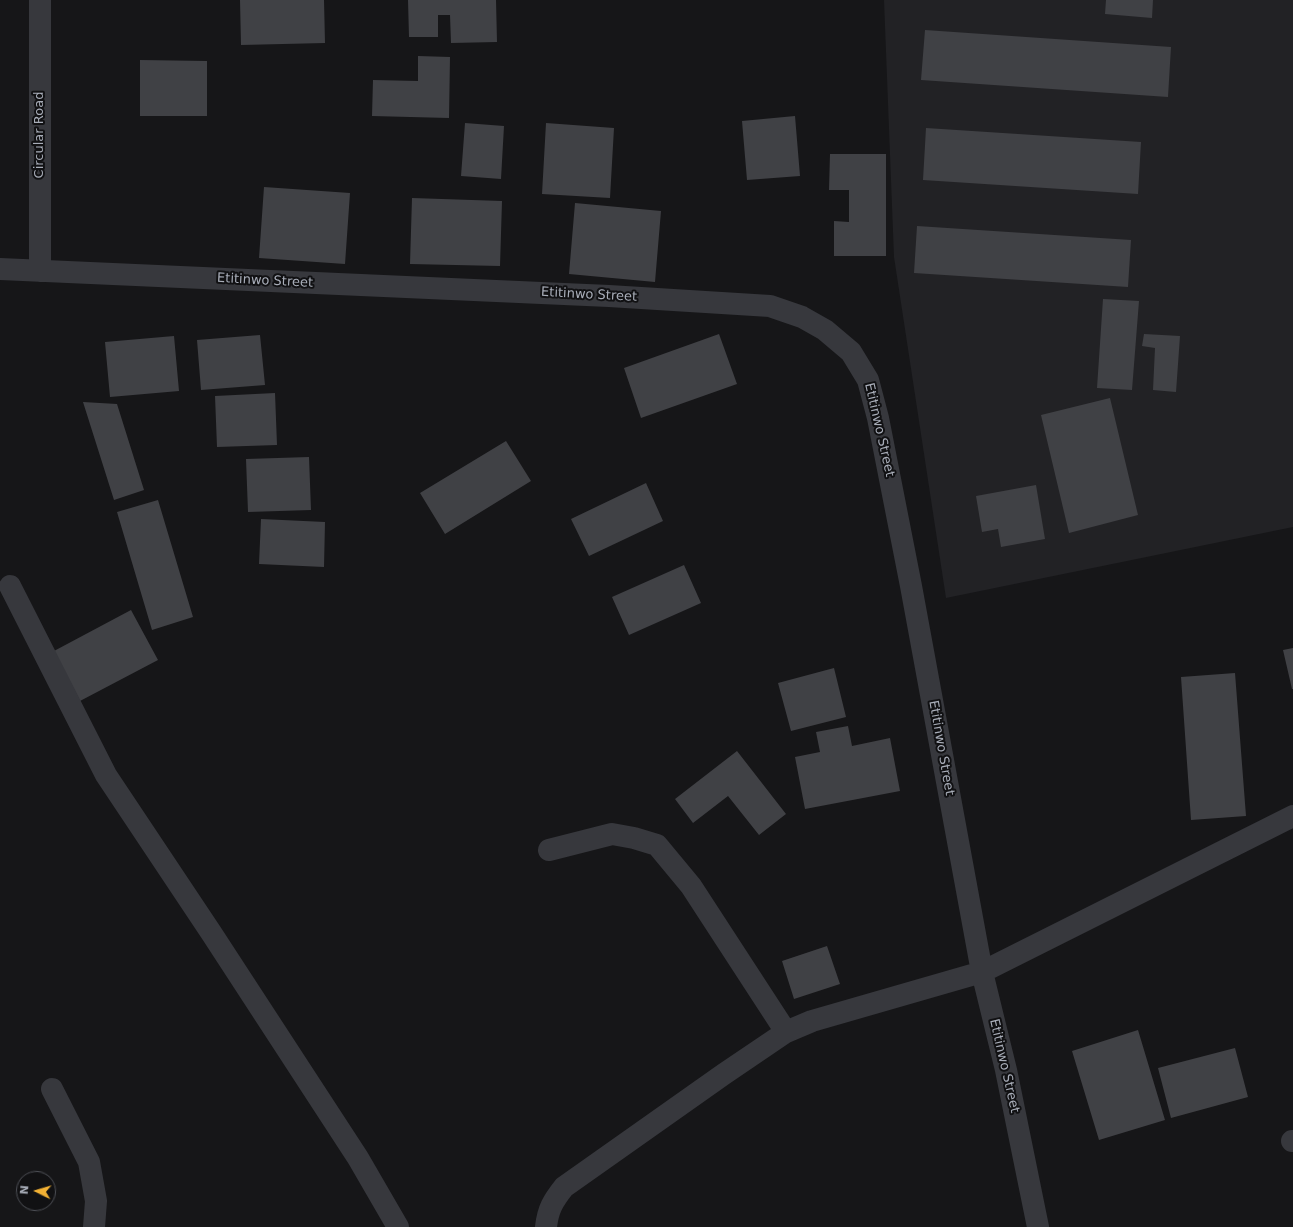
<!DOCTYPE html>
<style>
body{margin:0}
#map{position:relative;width:1293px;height:1227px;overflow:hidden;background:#161618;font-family:"DejaVu Sans",sans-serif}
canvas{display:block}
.north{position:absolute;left:16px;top:1171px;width:40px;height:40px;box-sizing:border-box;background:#111113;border:1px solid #4d4f55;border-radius:50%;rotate:275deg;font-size:11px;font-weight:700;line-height:16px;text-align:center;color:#a8adb8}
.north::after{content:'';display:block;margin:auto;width:14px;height:18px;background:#f2b134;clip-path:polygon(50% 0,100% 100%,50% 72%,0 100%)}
</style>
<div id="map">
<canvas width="1293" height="1227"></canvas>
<div class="north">N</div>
</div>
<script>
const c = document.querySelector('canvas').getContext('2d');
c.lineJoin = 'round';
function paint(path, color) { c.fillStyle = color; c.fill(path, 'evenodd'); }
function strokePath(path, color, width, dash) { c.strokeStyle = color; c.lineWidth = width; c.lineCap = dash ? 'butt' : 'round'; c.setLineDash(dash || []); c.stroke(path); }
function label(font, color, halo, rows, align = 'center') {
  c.font = font + ' "DejaVu Sans",sans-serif'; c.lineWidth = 4; c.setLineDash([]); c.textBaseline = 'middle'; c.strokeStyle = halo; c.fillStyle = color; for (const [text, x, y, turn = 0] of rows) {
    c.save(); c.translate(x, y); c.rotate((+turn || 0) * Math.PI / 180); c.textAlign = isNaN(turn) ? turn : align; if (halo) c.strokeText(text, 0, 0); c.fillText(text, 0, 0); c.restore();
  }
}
paint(new Path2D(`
 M884 0H1293V527L946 598 894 257Z`), '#222225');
paint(new Path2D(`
 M240 0H324L325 43 241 45Z
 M408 0H496L497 42 451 43 450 15H438V37H409Z
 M1106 0H1153L1152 18 1105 14Z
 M925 30 1171 47 1168 97 921 80Z
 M418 56 450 57 449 118 372 116 373 80 418 81Z
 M140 60 207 61V116H140Z
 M795 116 800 176 747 180 742 121Z
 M465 123 504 126 501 179 461 176Z
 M546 123 614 128 610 198 542 194Z
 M926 128 1141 142 1138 194 923 180Z
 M830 154H886V256H834V221L849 222V190H829Z
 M264 187 350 193 345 264 259 258Z
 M412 198 502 201 500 266 410 264Z
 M575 203 661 211 655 282 569 274Z
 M917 226 1131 240 1128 287 914 273Z
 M1103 299 1139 301 1132 390 1097 388Z
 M719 334 737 384 641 418 624 368Z
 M1144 334 1180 336 1176 392 1153 390 1155 348 1142 346Z
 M260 335 265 385 201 390 197 340Z
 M174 336 179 391 110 397 105 342Z
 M275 393 277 445 217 447 215 396Z
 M1110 398 1138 515 1069 533 1041 415Z
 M83 402 117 404 144 490 114 500Z
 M506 441 531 481 445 534 420 493Z
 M309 457 311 510 248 512 246 459Z
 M646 483 663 521 589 556 571 519Z
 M1036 485 1045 539 1001 547 998 529 982 532 976 496Z
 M158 500 193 617 152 630 117 512Z
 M261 519 325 522 324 567 259 564Z
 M684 565 701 603 629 635 612 597Z
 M131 610 158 660 80 701 54 651Z
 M1293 648V689H1292L1283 650Z
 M834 668 846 717 791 731 778 683Z
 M1235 673 1246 816 1191 820 1181 677Z
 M848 726 852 746 890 738 900 791 805 809 795 757 820 752 816 732Z
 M737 751 786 814 759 835 728 796 693 823 675 799Z
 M827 946 840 984 794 999 782 961Z
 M1138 1030 1165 1120 1099 1140 1072 1051Z
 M1235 1048 1248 1097 1171 1118 1158 1068Z`), '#404145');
strokePath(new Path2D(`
 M40 0V271
 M0 269 609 296 770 306 802 317 825 330 851 352 868 380 878 418 911 586 982 972 1006 1070 1038 1227
 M10 586 106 775 212 934 358 1158 398 1227
 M549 850 612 834 634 838 657 845 691 886 786 1032
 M52 1089 89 1162 96 1201 94 1227
 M1292 1141H1293
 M546 1227C548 1209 553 1201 564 1187L724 1074 786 1032 812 1021 982 972 1293 816`), '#37383d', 22);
label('13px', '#a8adb8', '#111113', [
 ["Circular Road",40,135,-90],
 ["Etitinwo Street",265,281,3],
 ["Etitinwo Street",589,295,3],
 ["Etitinwo Street",879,430,77],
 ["Etitinwo Street",941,748,80],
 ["Etitinwo Street",1004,1066,77]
]);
</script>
